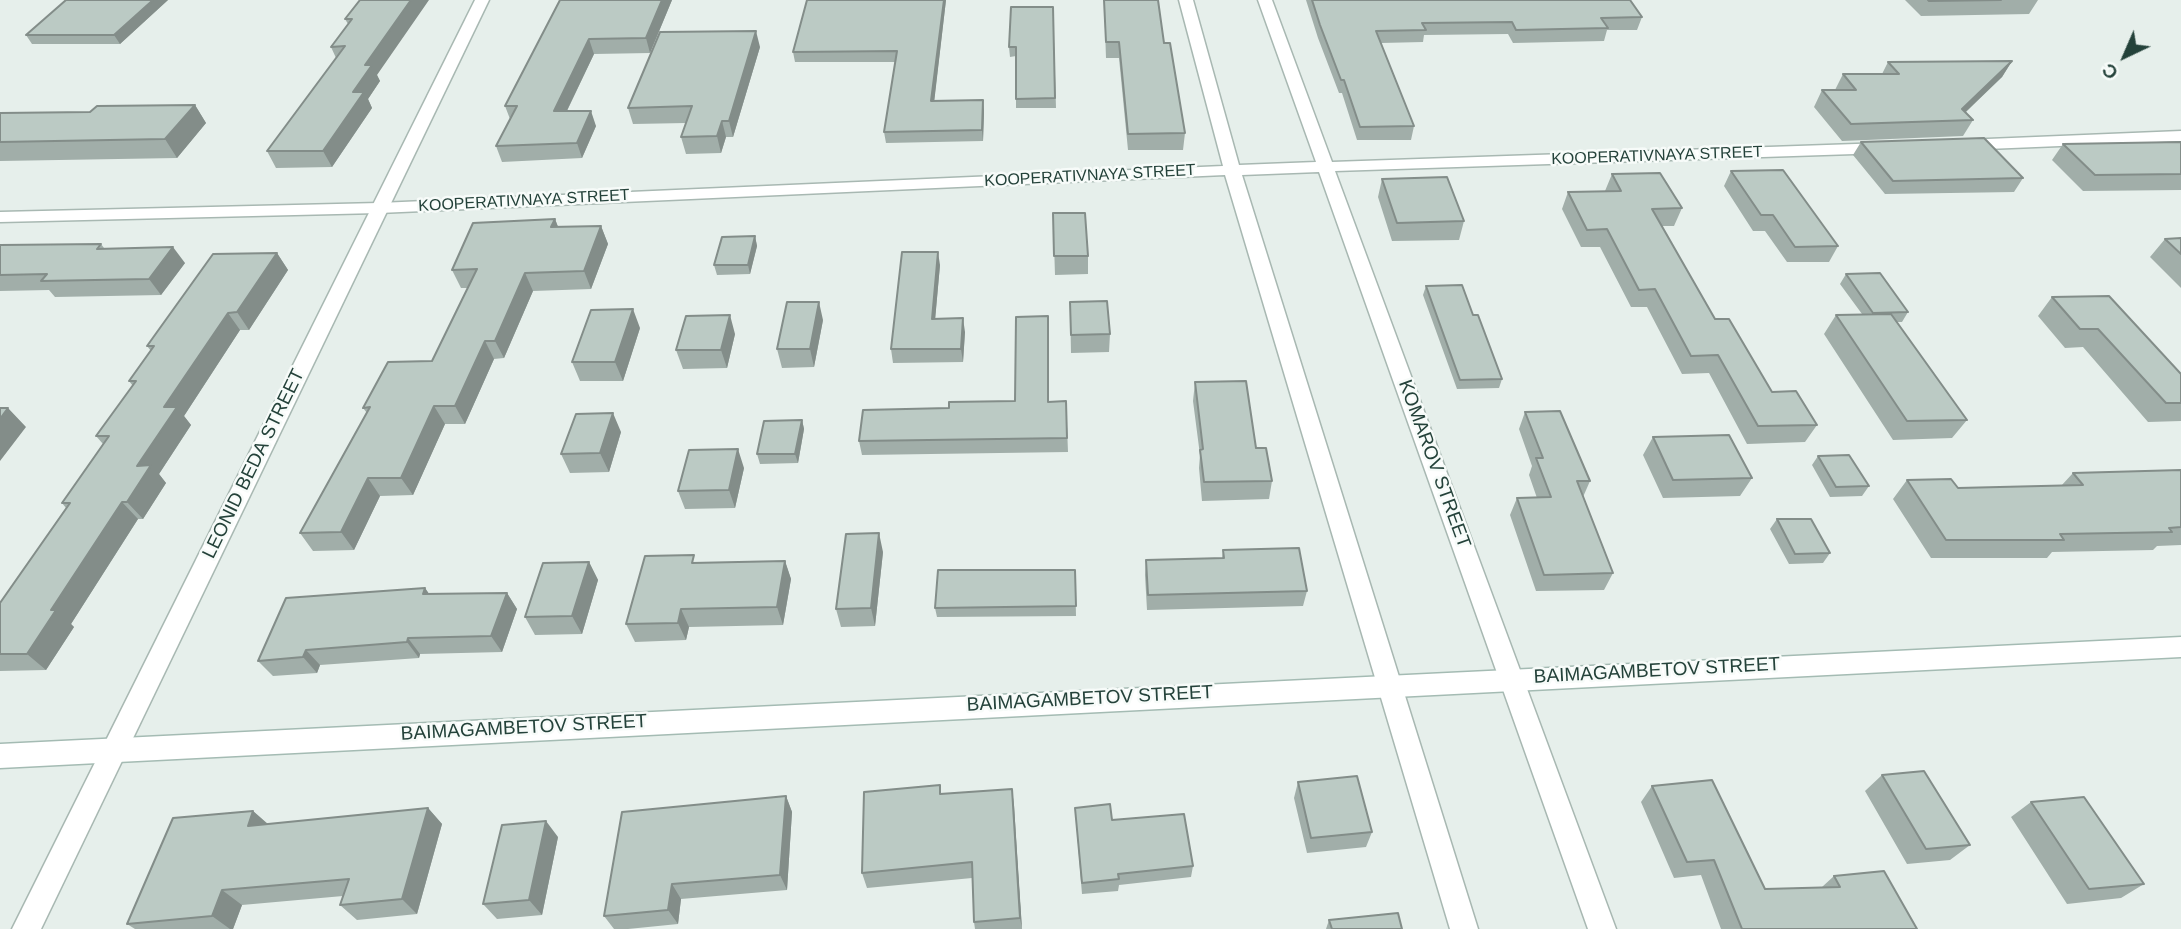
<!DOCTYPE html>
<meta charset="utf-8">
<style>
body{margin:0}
#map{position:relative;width:2181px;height:929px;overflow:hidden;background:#e6efeb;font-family:Helvetica,sans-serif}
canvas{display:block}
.north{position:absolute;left:2090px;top:21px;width:70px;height:70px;-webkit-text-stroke:5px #f7fbf9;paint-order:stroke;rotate:224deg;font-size:19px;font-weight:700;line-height:28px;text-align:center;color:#24423a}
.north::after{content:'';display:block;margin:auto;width:24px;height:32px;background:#24423a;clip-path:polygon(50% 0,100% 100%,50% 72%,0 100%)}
</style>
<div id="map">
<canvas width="2181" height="929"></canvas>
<div class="north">С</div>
</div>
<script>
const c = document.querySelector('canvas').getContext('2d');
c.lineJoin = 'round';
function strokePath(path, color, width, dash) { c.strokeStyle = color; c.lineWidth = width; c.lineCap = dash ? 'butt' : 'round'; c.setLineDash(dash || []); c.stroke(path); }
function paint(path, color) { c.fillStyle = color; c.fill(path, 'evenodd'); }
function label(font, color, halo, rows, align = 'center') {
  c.font = font + ' Helvetica,sans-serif'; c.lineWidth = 5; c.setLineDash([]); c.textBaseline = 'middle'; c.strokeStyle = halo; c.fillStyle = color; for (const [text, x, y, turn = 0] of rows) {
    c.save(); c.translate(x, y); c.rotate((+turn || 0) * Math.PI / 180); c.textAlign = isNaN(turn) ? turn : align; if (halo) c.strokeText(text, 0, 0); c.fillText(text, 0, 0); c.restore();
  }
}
const minor = new Path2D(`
 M1179 0H1193L1239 165 1316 162 1258 0H1272L1332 162 1885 143 1893 148 1885 153 1335 171 1616 929H1588L1319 172 1242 175 1478 929H1450L1225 175 379 213 0 222V212L379 203 1223 166Z
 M2181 131V141L1963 150 1955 145 1963 140Z`);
const tertiary = new Path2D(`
 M475 0H489L41 929H12Z`);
const secondary = new Path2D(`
 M2181 637V657L0 768V744Z`);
strokePath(minor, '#a8b8b2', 3);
strokePath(tertiary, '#a8b8b2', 3);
strokePath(secondary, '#a4bbb3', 3);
paint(minor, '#fff');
paint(tertiary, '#fff');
paint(secondary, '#fff');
paint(new Path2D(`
 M66 0H168L120 44H32L26 35Z
 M360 0 377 75 380 81 368 99 372 108 332 167 276 168 267 151 336 58 331 47 348 24 345 19Z
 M560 0H672L650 53 594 54 567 111 596 126 582 158 502 162 496 146 510 119 505 106Z
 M946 0 934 101 983 100 984 111 983 141 886 143 884 132 895 62H795L793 52Z
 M1104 0H1158L1164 43 1185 133 1183 150H1128L1119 58H1106Z
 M1306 0H1630L1642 17 1637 30H1607L1604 41 1513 43 1508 34 1424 35 1423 42 1381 43 1414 126 1411 140H1357L1342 93H1339L1318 38Z
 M1905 0H2038L2029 14 1921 16Z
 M1053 7 1056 108H1016V56L1010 57 1009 47Z
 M760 47 733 137H726L721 153 686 154 681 137 686 123 633 124 628 108Z
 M2012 61 2002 77 1966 112 1973 120 1963 136 1842 141 1814 107 1822 90H1835L1843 74H1882L1888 62Z
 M195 105 206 123 177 158 0 161V113L90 112Z
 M1861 142 2023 178 2014 192 1885 194 1853 155Z
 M2181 142V190L2083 191 2052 160 2063 144Z
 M1731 171 1838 246 1829 262H1787L1765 231H1753L1724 186Z
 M1612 174 1682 208 1674 226H1662L1715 319 1772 392 1817 425 1805 442 1747 444 1709 373 1682 374 1647 307H1631L1600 247H1581L1562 209 1568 192 1605 191Z
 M1382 179 1464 221 1459 240 1392 241 1378 197Z
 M1053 213 1088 256V274L1055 275Z
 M555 219 558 227 601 226 608 244 591 289 533 291 504 358 494 359 465 424H445L413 495 380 496 354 550 313 551 300 533 367 413 363 408 432 361 468 288H461L452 270Z
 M755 236 757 246 750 274 717 275 714 265Z
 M2181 238V288L2150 257 2165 239Z
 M101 244 104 248 185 263 161 295 55 297 49 290 0 291V245Z
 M277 253 288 270 249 330H240L184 416 191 425 159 474 166 483 143 519H138L71 624 74 627 46 670 0 671V603L66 508 62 503 103 444 96 436 133 386 129 381 151 351 147 346Z
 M940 265 935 319 965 332 963 362 893 363 891 349Z
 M1846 274 1908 312 1902 322H1897L1967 420 1952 438 1893 440 1824 334 1836 315 1862 314 1840 284Z
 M1426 286 1473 315 1502 379 1499 388 1457 389 1423 295Z
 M2052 297 2181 374V421L2148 422 2083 347 2065 348 2038 316Z
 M1070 302 1110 334 1109 352 1071 353Z
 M823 320 814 367 782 368 777 349Z
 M640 328 623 381H580L572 362Z
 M735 334 727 368 683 369 676 350Z
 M1195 382 1256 448 1272 481 1269 499 1202 501 1199 468 1200 455 1193 401Z
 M1066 401 1068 452 862 455 859 441 1048 402Z
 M1525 412 1590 481 1583 497 1613 573 1604 590 1536 591 1510 515 1517 498H1537L1529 475 1532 466 1519 429Z
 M802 420 804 429 798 463 760 464 757 454Z
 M621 432 609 472 570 473 561 454Z
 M1653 437 1752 478 1740 496 1663 498 1643 455Z
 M1818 456 1869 486 1862 496 1830 497 1812 465Z
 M744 468 735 508 685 509 678 491Z
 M2181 470V545L2157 546 2153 550 2052 552 2047 558H1931L1893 499 1907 480 1958 488 2061 486 2073 473Z
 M1777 519 1830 553 1823 563 1789 564 1770 529Z
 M1223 550 1307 591 1303 606 1147 610 1145 575 1146 560 1222 558Z
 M883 552 875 626 841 627 836 609Z
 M785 561 791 579 783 625 689 627 686 640 635 642 626 624 697 563Z
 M589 562 598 580 582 634 535 635 525 617Z
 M1075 570 1076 616 937 617 935 608Z
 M425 588 429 594 507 593 517 609 502 652 420 654 419 658 320 665 317 673 273 676 258 661Z
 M1882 775 1970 845 1950 860 1907 864 1865 791Z
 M1298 782 1372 832 1366 847 1307 853 1294 798Z
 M1652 786 1765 889 1822 887 1834 876 1917 929H1721L1701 875 1674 878 1641 802Z
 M1012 789 1022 929H975L974 922 972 878 867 888 862 873 942 794Z
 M786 796 792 812 787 890 681 899 678 924 628 929H614L604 916Z
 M2031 802 2144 884 2121 898 2067 904 2011 817Z
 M428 808 442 824 417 914 357 920 340 905 343 896 242 905 233 929H135L127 924 253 811 268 824Z
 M1075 808 1193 866 1191 877 1119 885 1118 891 1082 894Z
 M558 837 542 915 497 919 483 904Z
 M1329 920 1402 929H1326Z`), '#a1aea9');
paint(new Path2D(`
 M153 0H168L120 44 114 35Z
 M411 0H429L377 75 380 81 368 99 372 108 332 167 323 151 353 92 365 65Z
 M662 0H672L650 53 646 38Z
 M944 0H946L933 112 931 101Z
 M756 31 760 47 733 137 729 121Z
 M589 39 594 54 559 127 554 111Z
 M2012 61 2002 77 1957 120 1962 109Z
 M983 100 984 111 983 141 982 130Z
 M195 105 206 123 177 158 165 139Z
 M591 111 596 126 582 158 577 143Z
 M722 121 726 137 721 153 717 136Z
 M555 219 562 237 551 227Z
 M601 226 608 244 591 289 584 271Z
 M755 236 757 246 750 274 748 265Z
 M173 247 185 263 161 295 149 279Z
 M938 252 940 265 934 332 932 319Z
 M277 253 288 270 249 330 237 312Z
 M525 273 533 291 504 358 495 341Z
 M819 302 823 320 814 367 810 349Z
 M633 309 640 328 623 381 615 362Z
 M228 313 240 330 184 416 191 425 159 474 166 483 143 519 127 502 137 466 164 407Z
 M730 315 735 334 727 368 721 350Z
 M963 318 965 332 963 362 961 349Z
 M485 341 494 359 465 424 455 406Z
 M434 406 445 424 413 495 401 478Z
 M8 408 26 427 0 461V419Z
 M613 413 621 432 609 472 600 453Z
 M802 420 804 429 798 463 795 454Z
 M738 449 744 468 735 508 729 490Z
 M368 478 380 496 354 550 341 532Z
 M122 502 138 519 71 624 74 627 46 670 27 654 51 610Z
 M879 533 883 552 875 626 871 608Z
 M785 561 791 579 783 625 777 607Z
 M589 562 598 580 582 634 572 616Z
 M425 588 436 604 423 594Z
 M507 593 517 609 502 652 491 636Z
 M681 609 689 627 686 640 678 623Z
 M408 638 420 654 419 658 407 642Z
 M306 650 320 665 317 673 303 657Z
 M1012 789 1014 805 1022 929 1020 918Z
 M786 796 792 812 787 890 780 875Z
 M428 808 442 824 417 914 402 899Z
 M253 811 271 827 248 826Z
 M546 821 558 837 542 915 529 900Z
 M672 884 681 899 678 924 668 910Z
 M222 890 242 905 233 929H230L212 916Z`), '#838d89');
const building = new Path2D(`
 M66 0H153L114 35H26Z
 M360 0H411L365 65H372L353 92H364L323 151H267L345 46 331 47 352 19H345Z
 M560 0H662L646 38 589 39 554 111H591L577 143 496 146 517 106H505Z
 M807 0H944L931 101 983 100 982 130 884 132 897 51 793 52Z
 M1104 0H1158L1164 43H1170L1185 133 1128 134 1119 42H1106Z
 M1312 0H1630L1642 17 1601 18 1608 28 1516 30 1512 22 1422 23 1426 30 1376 31 1414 126 1360 127 1344 80H1341L1320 25Z
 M1928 0H2001L1929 1Z
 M1011 7H1053L1055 98 1016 99V47H1009Z
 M756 31 729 121H722L717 136 681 137 692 106 628 108 660 32Z
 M2012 61 1962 109 1973 120 1851 124 1822 90H1856L1843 74H1899L1888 62Z
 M195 105 165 139 0 142V113L90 112 97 106Z
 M1984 138 2023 178 1893 181 1861 142Z
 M2181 142V174L2095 175 2063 144Z
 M1783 170 1838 246 1795 247 1773 215H1761L1731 171Z
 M1660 173 1682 208 1652 209 1715 319H1729L1772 392 1796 391 1817 425 1758 426 1718 355 1691 356 1655 289 1639 290 1607 229 1587 230 1568 192 1621 191 1612 174Z
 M1447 177 1464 221 1397 223 1382 179Z
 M1053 213H1085L1088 256H1054Z
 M555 219 551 227 601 226 584 271 525 273 495 341H485L455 406H434L401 478H368L341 532 300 533 370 407 363 408 388 362 432 361 477 269 452 270 473 223Z
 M755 236 748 265H714L722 237Z
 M2181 238V254L2165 239Z
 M101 244 97 249 173 247 149 279 41 281 47 274 0 275V245Z
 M902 252H938L932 319 963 318 961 349H891Z
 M277 253 237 312 228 313 164 407H177L137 466 151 465 127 502H122L51 610H56L27 654H0V603L70 503H62L109 436H96L136 381H129L154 346H147L213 254Z
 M1880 273 1908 312 1873 313 1846 274Z
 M1462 285 1473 315H1478L1502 379 1460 380 1426 286Z
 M2109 296 2181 374V403H2166L2098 329H2080L2052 297Z
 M1107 301 1110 334 1071 335 1070 302Z
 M787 302H819L810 349H777Z
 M633 309 615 362H572L591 310Z
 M1891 314 1967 420 1907 421 1836 315Z
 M730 315 721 350H676L686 316Z
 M1048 316V402L1066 401 1067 438 859 441 863 410 949 408V402L1015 401 1016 317Z
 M1246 381 1256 448H1266L1272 481 1204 482 1200 450 1203 449 1195 382Z
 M0 408H8L0 419Z
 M1560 411 1590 481H1577L1613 573 1544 575 1517 498 1551 497 1536 458H1543L1525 412Z
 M613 413 600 453 561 454 576 414Z
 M802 420 795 454H757L764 421Z
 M1729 435 1752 478 1673 480 1653 437Z
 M738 449 729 490 678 491 689 450Z
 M1849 455 1869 486 1836 487 1818 456Z
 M2181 470V527L2169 528 2172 532 2060 534 2064 540H1946L1907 480 1951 479 1958 488 2083 485 2073 473Z
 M1777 519H1811L1830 553 1795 554Z
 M879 533 871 608 836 609 846 534Z
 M1299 548 1307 591 1148 595 1146 560 1224 558 1223 550Z
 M694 555 692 563 785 561 777 607 681 609 678 623 626 624 645 556Z
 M589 562 572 616 525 617 543 563Z
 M938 570H1075L1076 606 935 608Z
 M425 588 423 594 507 593 491 636 408 638 407 642 306 650 303 657 258 661 286 598Z
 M1924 771 1970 845 1926 849 1882 775Z
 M1357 776 1372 832 1311 838 1298 782Z
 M1712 780 1765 889 1840 887 1834 876 1884 871 1917 929H1742L1714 860 1687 862 1652 786Z
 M940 785V794L1012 789 1020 918 974 922 972 862 862 873 864 792Z
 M786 796 780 875 672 884 668 910 604 916 622 812Z
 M2084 797 2144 884 2089 889 2031 802Z
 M1110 804 1112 820 1184 814 1193 866 1118 874 1119 879 1082 883 1075 808Z
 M428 808 402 899 340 905 349 879 222 890 212 916 127 924 173 818 253 811 248 826Z
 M546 821 529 900 483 904 502 825Z
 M1398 913 1402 929H1332L1329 920Z`);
paint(building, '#bbcac4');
strokePath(building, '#838d89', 2);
label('16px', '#24423a', '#f7fbf9', [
 ["KOOPERATIVNAYA STREET",1657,156,-2],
 ["KOOPERATIVNAYA STREET",1090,176,-3],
 ["KOOPERATIVNAYA STREET",524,201,-3]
]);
label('19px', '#24423a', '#f7fbf9', [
 ["LEONID BEDA STREET",254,464,-64],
 ["KOMAROV STREET",1434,464,70],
 ["BAIMAGAMBETOV STREET",1657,671,-3],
 ["BAIMAGAMBETOV STREET",1090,699,-3],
 ["BAIMAGAMBETOV STREET",524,728,-3]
]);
</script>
